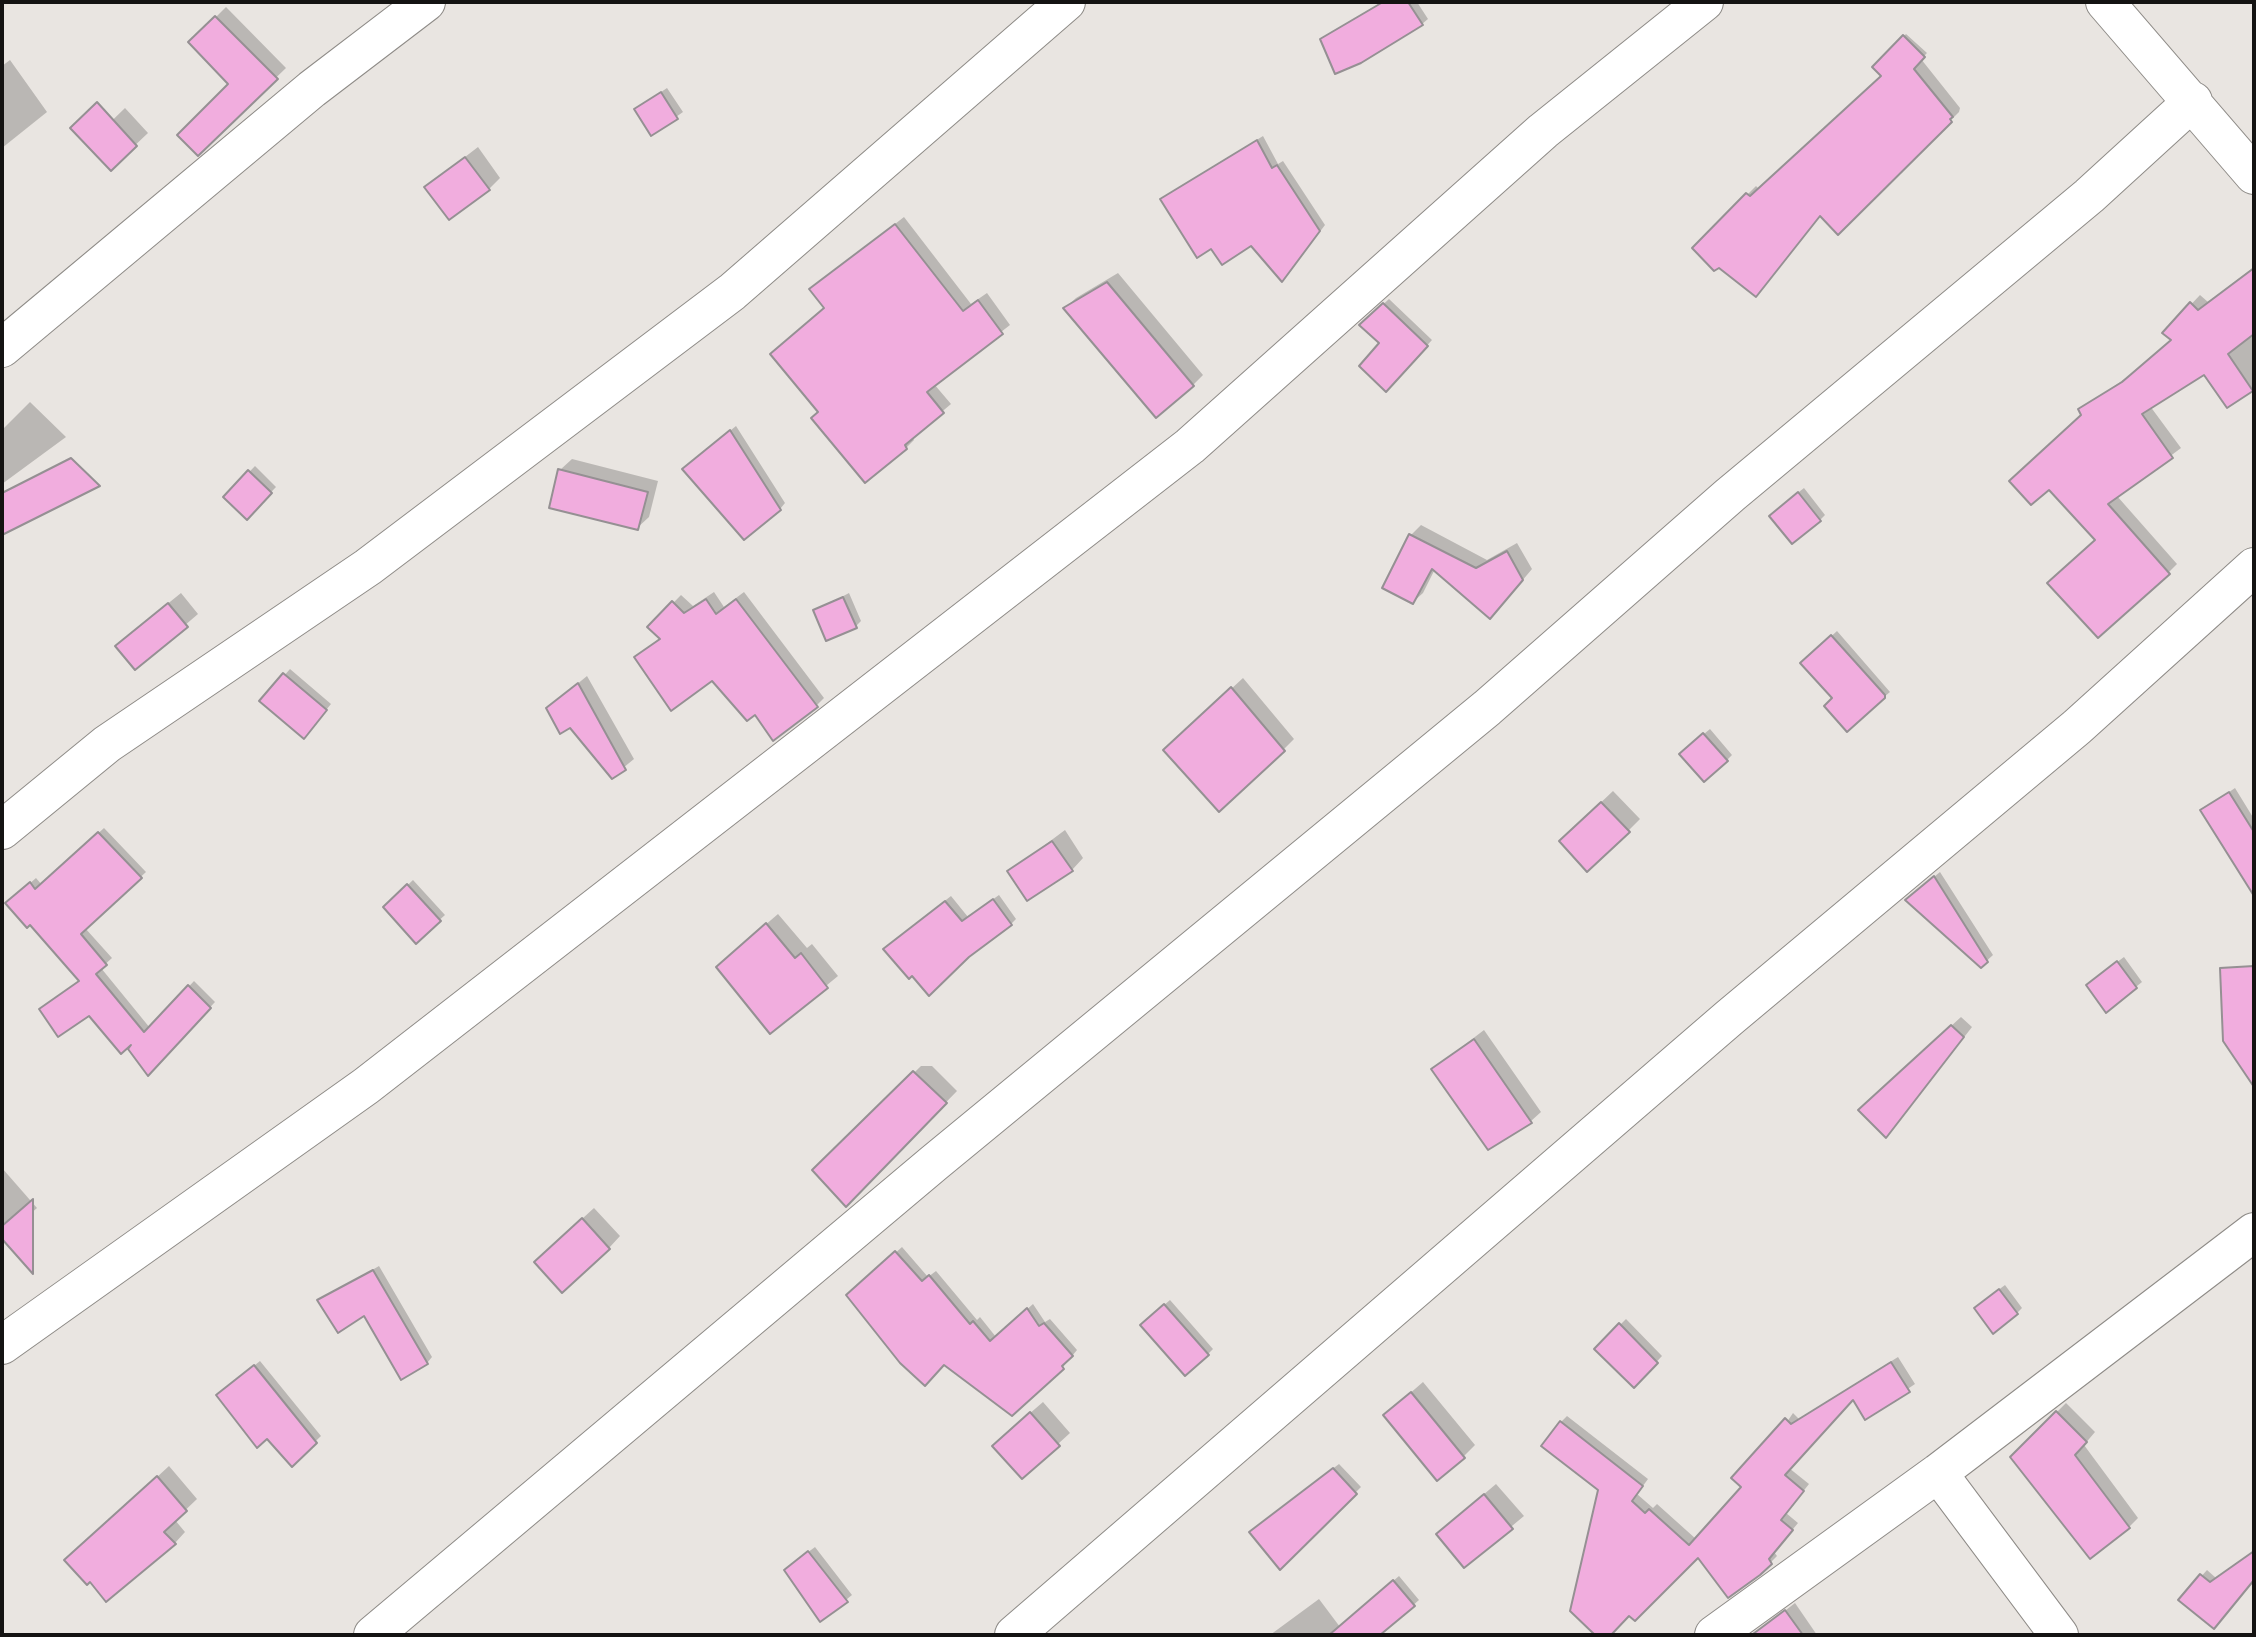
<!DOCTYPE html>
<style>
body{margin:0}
#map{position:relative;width:2256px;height:1637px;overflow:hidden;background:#e9e5e1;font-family:Literata,serif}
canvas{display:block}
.frame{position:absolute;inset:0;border:4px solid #141312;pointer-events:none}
</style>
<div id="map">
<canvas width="2256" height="1637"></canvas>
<div class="frame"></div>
</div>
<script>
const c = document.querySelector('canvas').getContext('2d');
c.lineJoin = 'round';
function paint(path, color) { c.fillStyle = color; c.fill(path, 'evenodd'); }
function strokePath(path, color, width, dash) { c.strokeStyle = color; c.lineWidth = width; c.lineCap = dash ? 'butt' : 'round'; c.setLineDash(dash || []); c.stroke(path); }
paint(new Path2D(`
 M1382 2H1417L1428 19 1422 24 1322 39Z
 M226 7 286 68 198 153 231 84 191 42Z
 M1906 34 1927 53 1921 59 1960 108 1959 112 1838 233 1821 214 1694 248 1756 186 1759 189 1883 76 1874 67Z
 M10 60 47 112 2 148V66Z
 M667 88 683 112 652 134 636 109Z
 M125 108 148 133 111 168 88 144Z
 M1263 136 1278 164 1283 161 1325 225 1287 275 1251 244 1212 247 1162 199Z
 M478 147 500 178 489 189 426 187Z
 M904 217 971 304 987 293 1010 325 934 384 951 404 912 437 914 440 906 448 820 412 826 308 811 289Z
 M2254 267V387L2228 406 2204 372 2150 406 2181 448 2117 496 2177 564 2169 572 2097 540 2080 410 2133 373 2172 340 2165 332 2200 295 2208 302Z
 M1118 273 1203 375 1193 385 1065 308 1076 298Z
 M1389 299 1432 340 1386 390 1382 343 1361 325Z
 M30 402 66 437 2 484V430Z
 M736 426 785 503 780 509 689 464Z
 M572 459 658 481 649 517 637 528 560 470Z
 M255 466 276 487 247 517 225 497Z
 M1804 488 1825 515 1820 520 1776 510Z
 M1421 525 1487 560 1517 543 1532 569 1500 607 1435 569 1423 593 1413 602 1411 535Z
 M714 592 724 607 744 592 824 698 816 706 756 712 712 679 636 657 661 637 650 627 681 595 693 606Z
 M181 593 198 614 135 668 129 635Z
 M849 593 861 621 856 626 815 611Z
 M1837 631 1890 692 1884 697 1834 698 1802 663Z
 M290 669 331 704 309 731 262 701Z
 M587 676 634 759 612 777 570 726 548 708Z
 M1243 678 1294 739 1283 750 1176 740Z
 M1710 729 1732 755 1727 760 1687 748Z
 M2235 788 2254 819V893L2203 810Z
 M1613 791 1640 819 1628 831 1573 829Z
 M104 828 146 872 85 928 112 958 101 968 150 1028 194 981 215 1002 148 1073 138 1040 81 981 13 898 36 878 42 885Z
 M1065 830 1083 858 1072 870 1010 871Z
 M1940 872 1993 955 1981 966 1912 895Z
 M413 880 445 915 416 941 385 907Z
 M999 895 1016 919 1011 924 891 943 951 896 968 917Z
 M778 914 807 948 812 944 838 976 770 1032 729 956Z
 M2124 957 2142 982 2107 1010 2093 980Z
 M1961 1017 1972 1027 1894 1127 1869 1101Z
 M1484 1030 1541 1112 1531 1121 1488 1148 1433 1069Z
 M921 1066H932L957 1091 846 1205 814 1171Z
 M2 1168 37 1208 2 1239Z
 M594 1208 620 1236 609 1248 548 1250Z
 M902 1247 928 1277 936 1271 977 1320 980 1317 996 1337 1033 1304 1045 1322 1050 1319 1077 1350 1063 1367 1012 1414 854 1290Z
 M379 1266 432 1357 427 1363 365 1314 319 1301Z
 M2005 1285 2022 1308 2017 1313 1981 1303Z
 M1170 1300 1213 1349 1208 1354 1148 1319Z
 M1626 1319 1662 1356 1634 1386 1596 1349Z
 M1898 1357 1915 1384 1866 1417 1853 1397 1789 1468 1809 1484 1786 1513 1798 1523 1774 1552 1777 1556 1771 1562 1728 1596 1699 1555 1608 1635H1598L1572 1610 1600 1489 1561 1422 1567 1416 1648 1479 1637 1494 1653 1508 1657 1504 1696 1539 1744 1486 1793 1413 1799 1419Z
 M260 1361 321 1436 292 1464 224 1390Z
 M1423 1382 1475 1445 1463 1457 1385 1415Z
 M1043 1402 1070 1433 1022 1477 1006 1434Z
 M2066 1403 2095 1432 2084 1445 2138 1518 2129 1527 2012 1457Z
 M1339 1464 1361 1487 1280 1568 1257 1526Z
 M169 1466 197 1499 175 1520 185 1532 175 1543 78 1550Z
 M1496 1484 1524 1516 1465 1565 1450 1523Z
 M815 1547 852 1595 821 1620 791 1565Z
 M2254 1551V1579L2219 1621 2181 1599 2207 1570 2216 1578Z
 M1399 1576 1419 1600 1379 1635H1270L1319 1599 1340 1627Z
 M1795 1603 1817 1635H1755L1763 1628Z`), '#0003');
const building = new Path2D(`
 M1383 2H1408L1423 25 1361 63 1335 74 1320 39Z
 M215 16 278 79 198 156 177 135 228 84 188 42Z
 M1903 35 1925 57 1914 69 1953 117 1950 119 1952 122 1838 235 1820 216 1756 297 1719 268 1714 271 1692 248 1746 193 1750 196 1881 76 1872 67Z
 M661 92 678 119 651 136 634 109Z
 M97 102 137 146 111 171 70 128Z
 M1257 140 1272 168 1277 165 1320 231 1282 282 1251 246 1222 265 1211 249 1197 258 1160 199Z
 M465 157 490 190 449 220 424 187Z
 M895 224 963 311 978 300 1003 334 927 392 944 413 905 445 907 449 865 483 811 418 818 412 770 354 824 308 809 289Z
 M2254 268V334L2228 354 2253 391 2227 408 2204 375 2142 414 2173 458 2108 504 2170 574 2098 638 2047 583 2095 540 2049 490 2031 505 2009 481 2081 415 2078 409 2122 382 2171 340 2162 333 2190 302 2198 310Z
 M1107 282 1194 386 1156 418 1063 308Z
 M1383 303 1428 346 1386 392 1359 366 1379 343 1359 325Z
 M730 430 781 510 744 540 682 469Z
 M71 458 100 486 2 535V493Z
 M558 469 648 492 638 530 549 508Z
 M248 470 272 493 247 520 223 497Z
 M1798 492 1821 521 1792 544 1769 516Z
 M1409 534 1476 568 1507 551 1523 580 1490 619 1432 569 1413 604 1382 588Z
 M843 597 857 628 826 641 813 610Z
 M706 599 716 614 736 599 818 707 773 741 755 715 747 721 712 681 671 711 634 657 660 639 647 627 672 601 684 613Z
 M168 603 188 627 135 670 115 646Z
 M1831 635 1885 695V698L1847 732 1824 706 1832 698 1800 663Z
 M283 673 327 710 304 739 259 701Z
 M578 683 626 770 612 779 570 728 560 734 546 708Z
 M1231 687 1285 751 1219 812 1163 750Z
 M1703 733 1728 761 1704 782 1679 754Z
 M2229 792 2254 832V896L2200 810Z
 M1601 802 1630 832 1587 872 1559 841Z
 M98 832 142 878 81 934 107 965 96 974 144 1032 188 985 211 1008 148 1076 128 1049 131 1045 121 1054 89 1016 58 1037 39 1009 79 981 30 925 27 928 5 903 30 882 35 889Z
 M1052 841 1073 871 1027 901 1007 871Z
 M1934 876 1988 962 1981 968 1905 900Z
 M407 884 441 921 416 944 383 907Z
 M993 899 1012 925 969 957 929 996 912 976 909 979 883 949 945 901 962 921Z
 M766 923 795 958 801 953 828 988 770 1034 716 967Z
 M2117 961 2137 988 2106 1013 2086 985Z
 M2254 966V1087L2223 1041 2220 968Z
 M1951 1025 1964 1037 1886 1138 1858 1110Z
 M1474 1039 1532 1123 1488 1150 1431 1069Z
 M913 1071 947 1103 846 1207 812 1170Z
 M33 1199V1274L2 1239V1226Z
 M582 1218 610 1249 562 1293 534 1262Z
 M895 1251 922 1281 929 1275 970 1324 973 1321 990 1341 1027 1308 1039 1326 1044 1323 1073 1356 1062 1366 1064 1369 1012 1416 944 1365 925 1386 900 1363 846 1295Z
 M373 1270 428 1364 401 1380 364 1316 338 1333 317 1300Z
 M1999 1289 2018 1314 1993 1334 1974 1308Z
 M1164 1304 1209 1355 1185 1376 1140 1325Z
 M1619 1323 1658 1363 1634 1388 1594 1349Z
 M1891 1362 1910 1392 1865 1420 1853 1400 1785 1475 1804 1491 1781 1520 1793 1530 1769 1559 1772 1564 1760 1575 1728 1598 1698 1558 1635 1621 1629 1616 1611 1635H1595L1570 1611 1598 1490 1541 1446 1560 1421 1643 1486 1632 1501 1645 1513 1649 1509 1689 1545 1741 1487 1731 1478 1785 1418 1791 1424Z
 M254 1365 317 1443 292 1467 267 1439 257 1448 216 1395Z
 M1411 1392 1465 1458 1437 1481 1383 1415Z
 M2056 1411 2087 1442 2075 1455 2130 1528 2090 1559 2010 1457Z
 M1030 1412 1060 1446 1022 1479 992 1446Z
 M1333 1468 1357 1494 1280 1570 1249 1532Z
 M157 1476 187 1511 164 1532 176 1544 106 1602 90 1582 87 1585 64 1560Z
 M1484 1494 1513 1529 1464 1568 1436 1534Z
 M808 1551 848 1602 820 1622 784 1570Z
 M2254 1551V1580L2214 1629 2178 1600 2200 1574 2210 1582Z
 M1393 1580 1415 1606 1380 1635H1329Z
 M1785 1610 1803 1635H1754L1753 1634Z`);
paint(building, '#f1adde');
strokePath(building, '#959093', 2);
const street = new Path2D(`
 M2105 2 2254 175
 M2 348 312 89 426 2
 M2 830 107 744 368 567 732 292 1066 2
 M2 1345 366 1086 1190 446 1543 131 1704 2
 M1938 1473 2059 1635
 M373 1635 934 1163 1487 708 1730 495 2089 196 2193 101
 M1014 1635 1729 1018 2077 727 2254 567
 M1714 1635 1938 1473 2254 1232`);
strokePath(street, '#8e8b87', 40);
strokePath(street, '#fff', 38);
</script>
